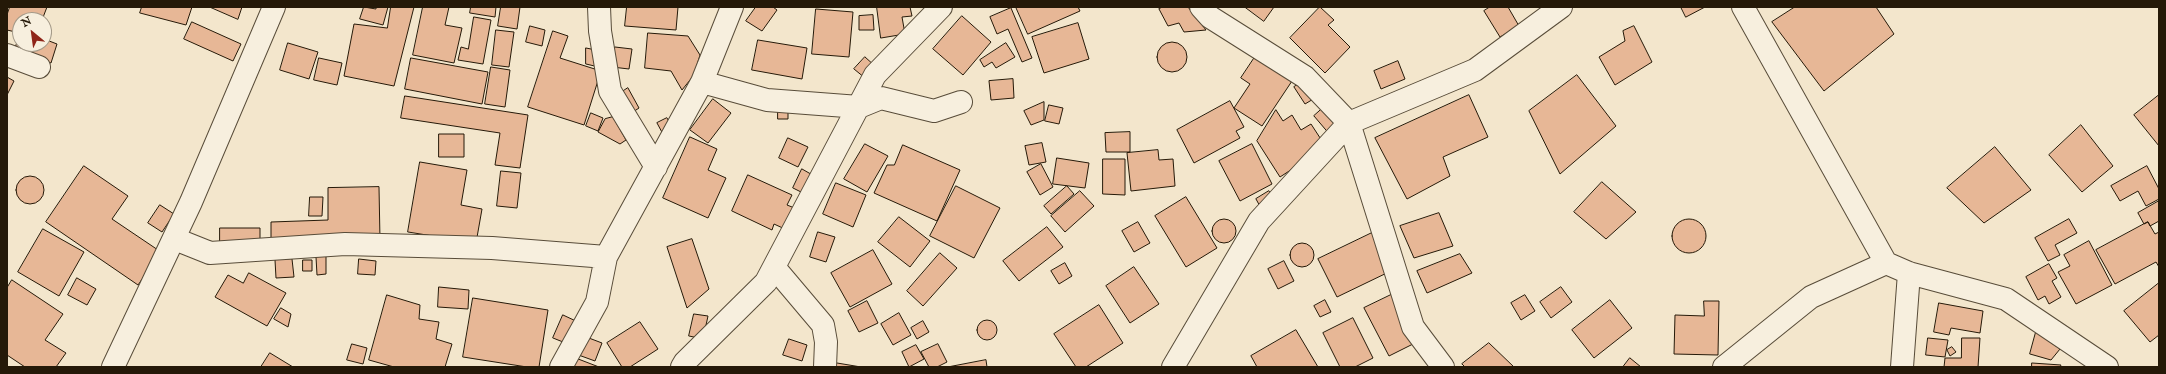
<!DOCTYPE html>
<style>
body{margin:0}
#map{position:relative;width:2166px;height:374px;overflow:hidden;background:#f3e6cc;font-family:"IM FELL English",serif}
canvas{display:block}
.frame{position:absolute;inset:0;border:8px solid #251908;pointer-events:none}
.north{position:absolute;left:12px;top:12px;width:40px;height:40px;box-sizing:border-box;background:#f7efde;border:1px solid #a39988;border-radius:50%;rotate:331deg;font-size:11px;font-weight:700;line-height:16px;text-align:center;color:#251908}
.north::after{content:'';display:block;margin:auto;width:14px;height:18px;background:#8f2418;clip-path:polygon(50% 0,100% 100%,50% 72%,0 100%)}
</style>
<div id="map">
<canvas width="2166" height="374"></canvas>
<div class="frame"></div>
<div class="north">N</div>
</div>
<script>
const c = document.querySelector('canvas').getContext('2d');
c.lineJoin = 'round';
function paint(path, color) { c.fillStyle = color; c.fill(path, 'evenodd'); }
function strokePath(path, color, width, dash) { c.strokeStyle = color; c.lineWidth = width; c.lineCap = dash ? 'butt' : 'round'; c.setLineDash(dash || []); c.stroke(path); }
const building = new Path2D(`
 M10 7H47L42 20H20V44H44V39L57 44 51 63 14 51 20 33 7 30V15Z
 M142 7H192L186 25 140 13Z
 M210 7H242L238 19Z
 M364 7 376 9V7H388L383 25 360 19Z
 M391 7H414L394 86 344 76 354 24 387 28Z
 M423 7H449L445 25 462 28 454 63 413 55Z
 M471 7H496L495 17 470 13Z
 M501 7H520L517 29 498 26Z
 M627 7H678L676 30 625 26Z
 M756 7H773L777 10 762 31 746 21Z
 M877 7H910L912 16 902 17 905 34 881 38Z
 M1016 7H1078L1080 11 1028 34Z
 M1163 7H1188L1206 30 1184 32 1179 23 1168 26 1159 9Z
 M1245 7H1274L1264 21Z
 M1320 7 1334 20 1328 25 1350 47 1325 73 1290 38Z
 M1490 7H1508L1519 26 1500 37 1484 11Z
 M1681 7H1705L1686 17Z
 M1795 7H1876L1894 34 1824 91 1772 22Z
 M1011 8 1032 58 1022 62 1008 29 997 34 990 17Z
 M816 9 853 12 849 57 812 54Z
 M873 15 874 30H859V16Z
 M962 16 991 42 963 75 933 49Z
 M474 17 491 20 483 64 458 60 461 47 468 49Z
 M192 22 241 44 233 61 184 39Z
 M1078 23 1089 59 1044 73 1032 37Z
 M530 26 545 30 542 46 526 42Z
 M1634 26 1652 62 1615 85 1599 57 1625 41 1623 31Z
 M496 30 514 32 509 67 492 65Z
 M553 31 568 36 560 58 601 71 584 125 528 107Z
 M648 33 688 36 700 55 694 75 682 90 671 71 645 68Z
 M758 40 807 48 802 79 752 70Z
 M1157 57a15 15 0 1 1 30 0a15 15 0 1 1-30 0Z
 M288 43 318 52 309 79 280 70Z
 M1006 43 1015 57 996 68 992 62 984 67 980 60Z
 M615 47 632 49 629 69 612 67Z
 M586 48 601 51 603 68 586 64Z
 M865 57 875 66 865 78 854 69Z
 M1255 57 1292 81 1262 126 1234 108 1250 84 1241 78Z
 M319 58 342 63 337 85 314 80Z
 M411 58 488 72 482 104 405 89Z
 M1398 61 1405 79 1381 89 1374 71Z
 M491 67 510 70 505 107 485 104Z
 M1577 75 1616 126 1560 174 1529 111Z
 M7 77 14 81 7 95Z
 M1013 79 1014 98 991 100 989 81Z
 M1304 81 1315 98 1305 104 1294 87Z
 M628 88 639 108 630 114 619 94Z
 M1469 95 1488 137 1443 157 1450 176 1407 199 1375 138Z
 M2159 95V146L2134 115Z
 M405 96 528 115 520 168 495 165 500 133 401 118Z
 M713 99 731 113 708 143 690 130Z
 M1230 101 1244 127 1236 131 1240 138 1194 163 1177 130Z
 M1044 102V120L1031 125 1024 111Z
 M1049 105 1063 108 1059 124 1045 121Z
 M778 107H788V119H778Z
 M1323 108 1340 128 1331 136 1314 116Z
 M1276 110 1283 121 1292 115 1301 130 1311 124 1326 147 1280 177 1257 141Z
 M591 113 603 118 598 131 586 126Z
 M613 117 626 140 620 144 598 132 605 119Z
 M667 118 674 130 664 136 657 123Z
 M2081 125 2113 166 2082 192 2049 155Z
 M1130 132V152H1106L1105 133Z
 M439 134H464V157H439Z
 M690 137 717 149 708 170 726 178 708 218 663 198Z
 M788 138 808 147 798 167 779 158Z
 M1042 143 1046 162 1029 165 1025 146Z
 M865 144 888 156 867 192 844 179Z
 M1252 144 1272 184 1240 201 1219 161Z
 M903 145 960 170 937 221 874 193 887 165H894Z
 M1995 147 2031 190 1984 223 1947 188Z
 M1158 150 1159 160 1173 159 1175 186 1131 191 1127 153Z
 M1057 158 1089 163 1085 188 1053 184Z
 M1103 159H1125V195L1103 194Z
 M420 162 467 170 461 205 482 209 476 243 408 232Z
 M1041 164 1053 187 1040 195 1027 172Z
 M84 166 128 196 112 219 161 252 138 285 46 222Z
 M2147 166 2159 189V199L2146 206 2138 191 2120 201 2111 186Z
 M802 169 816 177 807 195 793 188Z
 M501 171 521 173 517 208 497 206Z
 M748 175 792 195 787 205 797 209 787 230 774 224 772 230 732 211Z
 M16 190a14 14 0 1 1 28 0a14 14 0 1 1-28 0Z
 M1602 182 1636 212 1606 239 1574 212Z
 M836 183 866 195 853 227 823 214Z
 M956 186 1000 208 974 258 930 236Z
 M1067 186 1074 194 1051 214 1044 206Z
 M379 187 380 240 271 243V222L328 220V188Z
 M1080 191 1094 206 1065 232 1051 216Z
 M1269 191 1272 196 1262 210 1256 199Z
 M310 197H323L322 216H309Z
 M1186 197 1217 248 1186 267 1155 216Z
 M2159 201V221L2150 226 2148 222 2144 224 2138 213Z
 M160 205 174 214 162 232 148 223Z
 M1439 213 1453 246 1414 258 1400 226Z
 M899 217 930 241 910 267 878 242Z
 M1212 231a12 12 0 1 1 24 0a12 12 0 1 1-24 0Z
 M1672 236a17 17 0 1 1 34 0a17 17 0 1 1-34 0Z
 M2069 219 2077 233 2055 245 2060 255 2048 261 2035 238Z
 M1138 222 1150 243 1134 252 1122 231Z
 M2148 222 2155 234 2159 232V267L2156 262 2115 284 2096 250Z
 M1047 227 1063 247 1019 281 1003 261Z
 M220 228H260V246H220Z
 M43 229 84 252 59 296 18 272Z
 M818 232 835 237 826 262 810 257Z
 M1374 232 1393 270 1337 297 1318 259Z
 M692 239 709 289 687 308 667 247Z
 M2089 241 2112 285 2076 304 2058 272 2070 266 2064 255Z
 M1290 255a12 12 0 1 1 24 0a12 12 0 1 1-24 0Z
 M873 250 892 284 850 307 831 273Z
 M940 253 957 268 923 306 907 291Z
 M1460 254 1472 273 1427 293 1417 271Z
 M326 256V274L317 275 316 257Z
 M292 259 294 277 276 278 275 260Z
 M359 259 376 261 375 275 358 274Z
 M303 260H312V271H303Z
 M1284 261 1294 281 1278 289 1268 269Z
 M1065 263 1072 276 1059 284 1051 271Z
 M2049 264 2057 278 2052 281 2061 297 2049 304 2045 296 2038 300 2026 277Z
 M1134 267 1159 304 1130 323 1106 286Z
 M249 273 286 293 267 326 215 297 228 275 243 283Z
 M77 278 96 289 87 305 68 295Z
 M12 280 63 314 45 340 66 353 56 367H25L7 355V288Z
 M2159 283V335L2150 342 2124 311Z
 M439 287 469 290 468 309 438 307Z
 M1561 287 1572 302 1551 318 1540 302Z
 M1393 294 1417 342 1389 356 1364 308Z
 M387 295 420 305 419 319 439 322 436 339 452 344 445 367H394L369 360Z
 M1525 295 1535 311 1521 320 1511 303Z
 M473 298 548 310 539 367H527L463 357Z
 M1325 300 1331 312 1320 317 1314 306Z
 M1610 300 1632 328 1594 358 1572 330Z
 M867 301 878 323 859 332 848 311Z
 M1704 301H1719L1718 355 1674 354 1675 315 1704 316Z
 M1939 303 1983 311 1980 333 1951 328 1949 335 1934 332Z
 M1099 305 1123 343 1086 367H1076L1054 334Z
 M281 308 291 314 288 327 274 319Z
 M899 313 911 335 893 345 881 324Z
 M694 314 708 316 703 339 689 336Z
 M563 315 578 322 568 344 553 338Z
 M1353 318 1373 358 1355 367H1340L1323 333Z
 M977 330a10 10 0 1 1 20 0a10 10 0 1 1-20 0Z
 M923 321 929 332 917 339 911 328Z
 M640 322 658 349 630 367H622L607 343Z
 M1296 330 1318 367H1257L1251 356Z
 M2036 332 2060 349 2051 360 2030 354Z
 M581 335 602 343 595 361 573 353Z
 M1928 338 1948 340 1945 357 1926 355Z
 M1962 338H1980L1978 367H1944L1945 358H1961Z
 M789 339 807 345 802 361 783 355Z
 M1489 343 1514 367H1465L1462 364Z
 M352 344 367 348 363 364 347 360Z
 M938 344 947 362 937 367H929L921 352Z
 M916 345 924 359 909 367 902 352Z
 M1952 347 1956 352 1950 356 1947 350Z
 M270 353 293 367H261Z
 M573 357 599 367H570Z
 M1630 358 1641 367H1623Z
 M986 360 987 367H948Z
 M831 362 861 367H830Z
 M2032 363 2061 365 2060 367H2032Z`);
paint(building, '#e7b796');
strokePath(building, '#251908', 1);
const street = new Path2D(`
 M599 7 600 31 610 91 656 167
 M1201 7 1210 17 1305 77 1349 123 1413 327 1443 367
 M1743 7 1886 263 1909 273 2006 299 2107 367
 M7 55 39 67
 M702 82 767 100 859 107 881 98 934 111 961 102
 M175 239 210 253 345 244 492 248 606 257
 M774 267 823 325 826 342 825 367
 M113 367 191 202 274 7
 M561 367 597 302 606 257 702 82 732 7
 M682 367 685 362 766 282 875 75 941 7
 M1173 367 1259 221 1349 123 1475 70 1561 7
 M1724 367 1811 297 1886 263
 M1902 367 1909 273`);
strokePath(street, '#584c39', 24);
strokePath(street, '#f7efde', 22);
</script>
